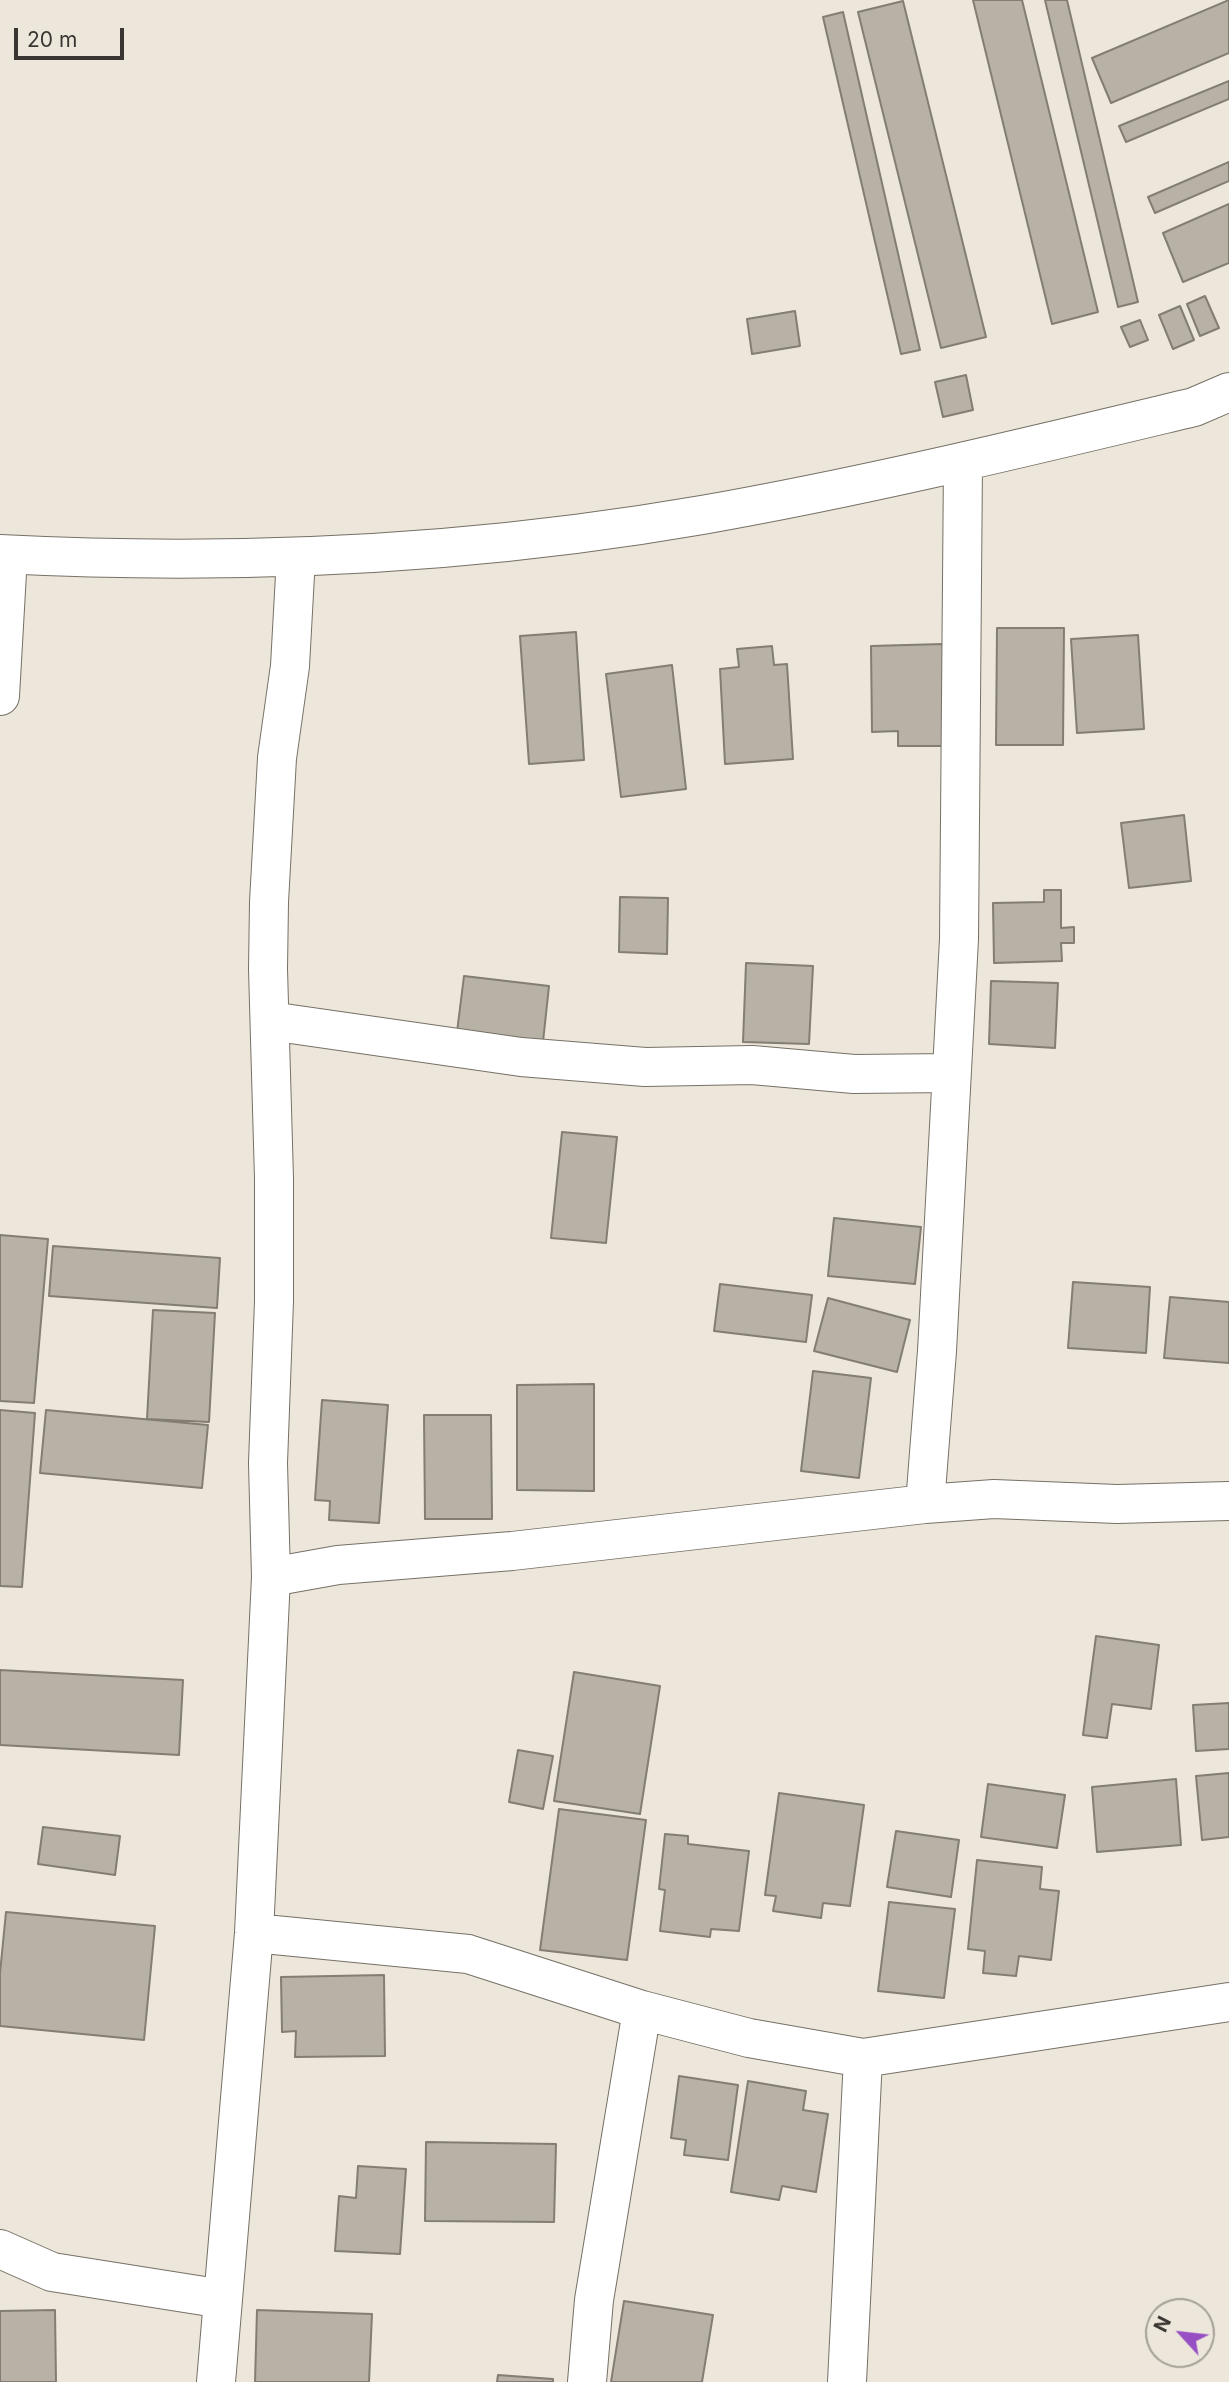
<!DOCTYPE html>
<style>
body{margin:0}
#map{position:relative;width:1229px;height:2382px;overflow:hidden;background:#ede7db;font-family:Inter,sans-serif}
canvas{display:block}
.north{position:absolute;left:1145px;top:2298px;width:70px;height:70px;box-sizing:border-box;background:#ede7db;border:2px solid #a5a097;border-radius:50%;rotate:297deg;font-size:19px;font-weight:700;line-height:28px;text-align:center;color:#393632}
.north::after{content:'';display:block;margin:auto;width:24px;height:32px;background:#9750c3;clip-path:polygon(50% 0,100% 100%,50% 72%,0 100%)}
.scale{position:absolute;left:14px;top:28px;width:110px;height:32px;box-sizing:border-box;border:4px solid #393632;border-top:0;padding-left:9px;font-size:21px;line-height:24px;white-space:nowrap;color:#393632;-webkit-text-stroke:5px #ede7db;paint-order:stroke}
</style>
<div id="map">
<canvas width="1229" height="2382"></canvas>
<div class="north">N</div>
<div class="scale">20 m</div>
</div>
<script>
const c = document.querySelector('canvas').getContext('2d');
c.lineJoin = 'round';
function paint(path, color) { c.fillStyle = color; c.fill(path, 'evenodd'); }
function strokePath(path, color, width, dash) { c.strokeStyle = color; c.lineWidth = width; c.lineCap = dash ? 'butt' : 'round'; c.setLineDash(dash || []); c.stroke(path); }
const building = new Path2D(`
 M973 0H1022L1098 312 1052 324Z
 M1045 0H1067L1138 302 1118 307Z
 M1229 0V53L1111 103 1092 58Z
 M903 1 986 337 941 348 858 12Z
 M843 12 920 350 901 354 823 17Z
 M1229 81V99L1126 142 1119 126Z
 M1229 162V181L1155 213 1148 197Z
 M1229 204V263L1183 282 1163 233Z
 M1205 296 1219 328 1200 336 1187 304Z
 M1180 306 1194 340 1173 349 1159 315Z
 M795 311 800 346 752 354 747 319Z
 M1140 320 1148 340 1130 347 1121 327Z
 M966 375 973 410 943 417 935 382Z
 M997 628H1064L1063 745H996Z
 M576 632 584 760 529 764 520 636Z
 M1138 635 1144 729 1077 733 1071 639Z
 M943 644 944 746H898V731L872 732 871 646Z
 M772 646 774 665 787 664 793 759 725 764 720 669 739 667 737 649Z
 M672 665 686 789 621 797 606 674Z
 M1184 815 1191 881 1129 888 1121 823Z
 M1044 890H1061V928L1074 927V943H1061L1062 961 994 963 993 903 1044 902Z
 M620 897 668 898 667 954 619 952Z
 M746 963 813 966 809 1044 743 1042Z
 M464 976 549 986 543 1042 457 1032Z
 M991 981 1058 983 1055 1048 989 1044Z
 M562 1132 617 1137 606 1243 551 1238Z
 M834 1218 921 1227 915 1284 828 1276Z
 M0 1235 48 1239 34 1403 0 1401Z
 M53 1246 220 1258 217 1308 49 1296Z
 M1073 1282 1150 1287 1146 1353 1068 1348Z
 M720 1284 812 1295 806 1342 714 1331Z
 M1170 1297 1229 1302V1363L1164 1358Z
 M828 1298 910 1320 897 1372 814 1351Z
 M153 1310 215 1313 209 1422 147 1419Z
 M813 1371 871 1378 859 1478 801 1471Z
 M594 1384V1491L517 1490V1385Z
 M322 1400 388 1405 379 1523 329 1520 330 1501 315 1500Z
 M0 1410 35 1413 22 1587 0 1586Z
 M46 1410 208 1425 202 1488 40 1473Z
 M424 1415H491L492 1519H425Z
 M1096 1636 1159 1645 1151 1709 1112 1704 1107 1738 1083 1735Z
 M0 1670 183 1680 179 1755 0 1745Z
 M574 1672 660 1686 640 1814 554 1801Z
 M1229 1703V1749L1196 1751 1193 1705Z
 M518 1750 553 1756 543 1809 509 1802Z
 M1229 1773V1837L1202 1840 1196 1776Z
 M1176 1779 1181 1845 1097 1852 1092 1787Z
 M988 1784 1065 1795 1057 1848 981 1837Z
 M779 1793 864 1805 850 1906 823 1903 821 1918 773 1911 776 1896 765 1895Z
 M559 1809 646 1820 627 1960 540 1950Z
 M43 1827 120 1836 115 1875 38 1864Z
 M896 1831 959 1840 951 1897 887 1887Z
 M665 1834 688 1836V1844L749 1851 739 1931 711 1929 710 1937 660 1931 665 1890 659 1889Z
 M977 1860 1042 1867 1040 1889 1059 1891 1051 1960 1019 1956 1016 1976 983 1973 985 1951 968 1949Z
 M889 1902 955 1909 944 1998 878 1991Z
 M6 1912 155 1926 144 2040 0 2026V1973Z
 M384 1975 385 2056 295 2057 296 2031 282 2032 281 1977Z
 M679 2076 738 2085 728 2160 684 2155 686 2140 671 2138Z
 M748 2081 806 2091 803 2110 828 2114 816 2192 782 2186 779 2200 731 2192Z
 M426 2142 556 2144 554 2222 425 2221Z
 M358 2166 406 2169 400 2254 335 2251 339 2196 356 2198Z
 M624 2301 713 2315 702 2382H611Z
 M55 2310 56 2382H0V2311Z
 M257 2310 372 2314 369 2382H255Z
 M498 2375 553 2379V2382H497Z`);
paint(building, '#b7b1a6');
strokePath(building, '#837d73', 2);
const minor = new Path2D(`
 M0 554C233 566 471 555 702 515 867 486 1031 446 1194 407L1229 392
 M0 696 8 555
 M270 1021 521 1057 645 1067 752 1065 854 1074 951 1073
 M925 1504 937 1351 959 939 963 462
 M271 1577 338 1565 512 1551 925 1504 994 1499 1117 1504 1229 1501
 M254 1933 468 1954 642 2010 594 2300 587 2382
 M642 2010 749 2038 863 2058 1229 2002
 M0 2249 52 2272 223 2299
 M216 2382 254 1933 271 1577 268 1463 274 1301V1179L268 969 269 902 277 758 290 666 296 557
 M847 2382 863 2058`);
strokePath(minor, '#767066', 40);
strokePath(minor, '#fff', 38);
</script>
